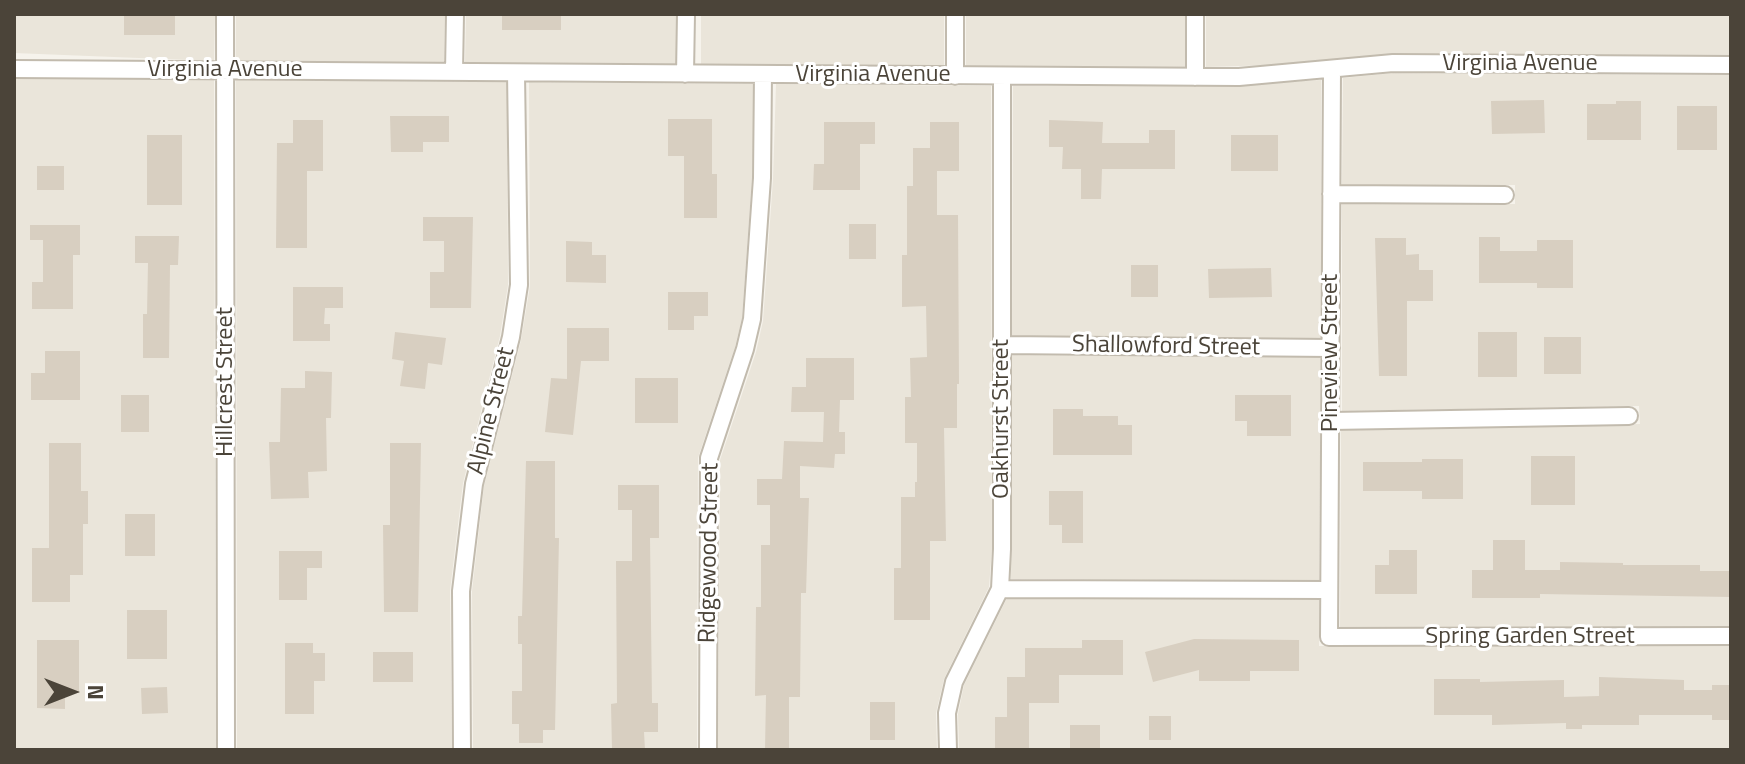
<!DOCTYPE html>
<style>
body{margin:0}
#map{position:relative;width:1745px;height:764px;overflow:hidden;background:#f6f3ec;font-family:"Titillium Web",sans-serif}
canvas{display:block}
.frame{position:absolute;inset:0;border:16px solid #4b4439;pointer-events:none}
.north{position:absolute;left:32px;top:652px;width:80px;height:80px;-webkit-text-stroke:6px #fff;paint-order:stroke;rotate:90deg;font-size:22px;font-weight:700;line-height:32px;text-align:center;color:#4b4439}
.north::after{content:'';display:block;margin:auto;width:28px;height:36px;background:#4b4439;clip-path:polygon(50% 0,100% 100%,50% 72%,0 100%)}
</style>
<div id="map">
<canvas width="1745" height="764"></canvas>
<div class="frame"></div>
<div class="north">N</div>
</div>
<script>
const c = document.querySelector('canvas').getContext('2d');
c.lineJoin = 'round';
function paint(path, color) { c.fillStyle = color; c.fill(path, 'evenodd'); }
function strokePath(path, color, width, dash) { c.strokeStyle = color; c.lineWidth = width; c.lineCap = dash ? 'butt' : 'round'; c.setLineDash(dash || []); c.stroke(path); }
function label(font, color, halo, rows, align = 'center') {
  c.font = font + ' "Titillium Web",sans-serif'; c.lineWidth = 6; c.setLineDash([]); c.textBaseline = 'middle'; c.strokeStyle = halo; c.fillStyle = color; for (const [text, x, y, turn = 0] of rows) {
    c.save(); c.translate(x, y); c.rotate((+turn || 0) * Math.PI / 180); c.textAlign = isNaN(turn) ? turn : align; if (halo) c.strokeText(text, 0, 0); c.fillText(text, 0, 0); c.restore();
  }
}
paint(new Path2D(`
 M14 14H215L214 61 14 53Z
 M236 14H445L444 63 236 61Z
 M466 14H680V64L465 63Z
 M701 14H944V66L701 64Z
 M966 14H1185V67H966Z
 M1206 14H1731V56L1393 54 1275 65 1206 67Z
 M1393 73 1731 75V627L1340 628 1341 430 1640 424 1639 406 1342 411V203L1515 204V185H1342L1343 78Z
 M14 77 214 80 216 750H14Z
 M236 80 507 82 508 285 500 336 463 483 450 591 452 750H237Z
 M1321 80V339L1012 336 1013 86H1206Z
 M529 82 755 84 752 178 742 318 735 347 698 458 697 750H473L472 591 484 486 521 340 530 286Z
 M776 84 991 86 992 549 989 587 944 679 936 713 937 750H718L720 460 756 352 763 321 773 179Z
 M1012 355 1321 357 1319 581 1011 579Z
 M1007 598 1319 600V646L1731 645V750H959L958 714 964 685Z`), '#eae5da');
paint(new Path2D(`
 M124 14H175V35H124Z
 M502 14H561V30H502Z
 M1544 100 1545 133 1492 134 1491 101Z
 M1616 101H1641V140H1587V104H1616Z
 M1677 106H1717V150H1677Z
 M390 116H449V142H423V152H391Z
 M668 119H712V174H717V218H684V156H668Z
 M293 120H323V171H307V248H276L277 143H293Z
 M1049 120 1103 122 1102 143H1149V130H1175V169H1102L1101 199H1081V169H1062L1063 147H1049Z
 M824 122H875V144H860V190H813L814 164H824Z
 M930 122H959V171H937V215H958L959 384H957V428H944L946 541H930V620H894V568H901V497H915V482H917V443H905V397H911L910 358 927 357 926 306 902 307V255H907V186H913V148H930Z
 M147 135H182V205H147Z
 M1231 135H1278V171H1231Z
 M37 166H64V190H37Z
 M423 217H473L471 308H430V272H444V241H423Z
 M849 224H876V259H849Z
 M30 225H80V255H73V309H32V282H43V240H30Z
 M135 236H179L178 265H170L169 358H143V314H147L148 263H135Z
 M1479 237H1500V251H1537V240H1573V288H1537V283H1479Z
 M1375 238H1406V255L1419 254V270H1433V301H1407V376H1379Z
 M566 241 592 242V255H606V283L566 282Z
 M1131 265H1158V297H1131Z
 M1271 268 1272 297 1209 298 1208 269Z
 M293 287H343V308H325L324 324H330V341H293Z
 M668 292H708V316H694V330H668Z
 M567 328H609V361H581L573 435 545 432 551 378 567 379Z
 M395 332 446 338 442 365 428 363 425 389 400 386 404 361 392 359Z
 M1478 332H1517V377H1478Z
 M1544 337H1581V374H1544Z
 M45 351H80V400H31V373H45Z
 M806 358H854V400H840L839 432H845V454H835L834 468 800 466V498H809L806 593H801L800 697H789V750H765L766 695 755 696 756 607H761V545H770V505H757V479H782L784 441 823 442 824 412H791L792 387H806Z
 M305 371 332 372 331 418H326L327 471 308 472 309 498 271 499 269 442H280L281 388H305Z
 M635 378H678V423H635Z
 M121 395H149V432H121Z
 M1235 395H1291V436H1247V421H1235Z
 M1053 409H1083V416H1118V425H1132V455H1053Z
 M49 443H81V491H88V524H83V575H70V602H32V548H49Z
 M390 443H421L418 612H384L383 525H390Z
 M1531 456H1575V505H1531Z
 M1422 459H1463V499H1422V491H1363V462H1422Z
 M526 461H555V538H559L555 730H543V743H519V724H512V691H522V644H518V616H522Z
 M618 485H659V538H650L652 703H658V732H644L645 750H612L611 704 617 703 616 561H632V510H618Z
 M1049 491H1083V543H1062V525H1049Z
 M125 514H155V556H125Z
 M1493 540H1525V570H1560V562L1623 563V565H1700V571H1731V597L1540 594V598H1472V570H1493Z
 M1389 550H1417V594H1375V565H1389Z
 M279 551H322V568H307V600H279Z
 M127 610H167V659H127Z
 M1194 639 1299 640V671H1250V681H1199V670L1153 682 1145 652Z
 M37 640H79V693H65V709L37 708Z
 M1082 640H1123V675H1059V703H1029V750H995V717H1007V677H1025V648H1082Z
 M285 643H313V653H325V681H314V714H285Z
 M373 652H413V682H373Z
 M1599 677 1684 680V690H1712V685H1731V720H1712V715H1639V725H1582V729H1566V723L1492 725V715H1434V679H1480V682L1564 680V697L1599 696Z
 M167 687 168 713 142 714 141 688Z
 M870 702H895V740H870Z
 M1149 716H1171V740H1149Z
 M1070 725H1100V750H1070Z`), '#d8cfc1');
const minor = new Path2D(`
 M225 14 226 750
 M955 14V76
 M1195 14V77
 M14 69 1239 77 1393 63 1731 65
 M1332 70 1329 637 1731 636
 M454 72 455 14
 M685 74 686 14
 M1331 194 1505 195
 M1002 345 1331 348
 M1331 421 1629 416
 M1000 589 1329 590
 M462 750 461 591 474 484 511 337 519 285 516 73
 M708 750 709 458 745 349 752 319 762 178 763 74
 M948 750 947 713 954 682 1000 589 1002 549V77`);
strokePath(minor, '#c2bbae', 20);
strokePath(minor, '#fff', 16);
label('24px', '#4b4439', '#fff', [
 ["Virginia Avenue",1520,64],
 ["Virginia Avenue",225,70],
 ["Virginia Avenue",873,75],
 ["Shallowford Street",1166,347,1],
 ["Pineview Street",1331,353,-90],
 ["Hillcrest Street",226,382,-90],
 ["Alpine Street",492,411,-76],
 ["Oakhurst Street",1002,419,-90],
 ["Ridgewood Street",710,553,-89],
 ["Spring Garden Street",1530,637]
]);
</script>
